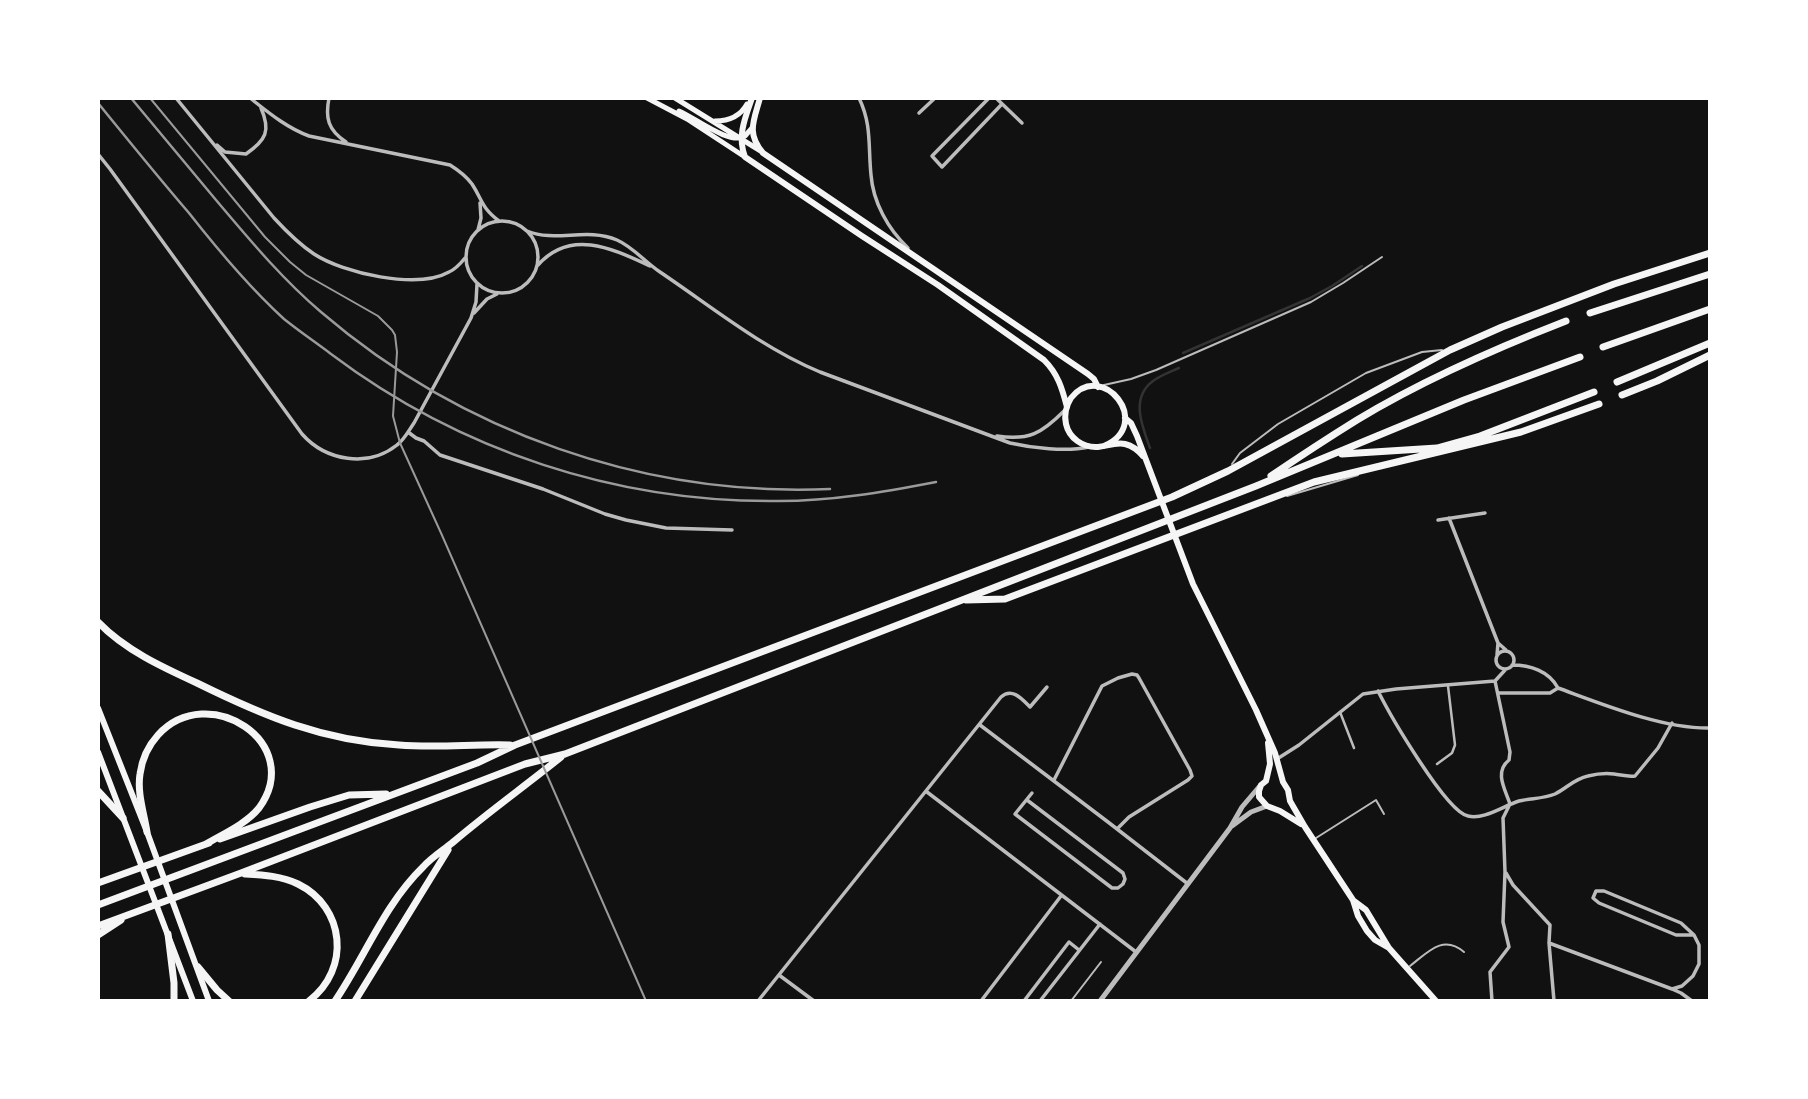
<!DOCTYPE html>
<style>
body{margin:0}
#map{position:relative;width:1808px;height:1099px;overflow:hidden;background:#111;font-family:Inter,sans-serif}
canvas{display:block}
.frame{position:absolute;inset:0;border:100px solid #fff;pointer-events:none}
</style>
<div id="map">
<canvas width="1808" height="1099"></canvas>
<div class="frame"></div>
</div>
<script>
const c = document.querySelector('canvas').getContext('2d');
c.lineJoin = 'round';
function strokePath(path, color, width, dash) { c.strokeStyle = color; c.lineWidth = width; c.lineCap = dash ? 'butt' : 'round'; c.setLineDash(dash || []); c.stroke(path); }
strokePath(new Path2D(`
 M1183 353 1310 298 1332 286 1362 266
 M1150 448C1142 426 1130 398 1153 381 1161 375 1170 372 1179 368`), '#333', 2.5);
strokePath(new Path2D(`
 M1104 385 1131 379 1156 370 1311 302 1343 283 1382 257
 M1232 464 1240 453 1278 424 1366 373 1422 352 1442 350
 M1287 496 1358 475
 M1316 838 1376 800 1384 814
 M1410 966C1428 952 1443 934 1464 952
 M1071 1001 1101 962`), '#bcbcbc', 2);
strokePath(new Path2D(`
 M1340 712 1354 748
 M1437 764 1452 753 1455 745 1448 686`), '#bcbcbc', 2.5);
strokePath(new Path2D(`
 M176 98 274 218C286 231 299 244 314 254 343 273 417 290 449 272 456 269 461 263 465 258
 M250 98C269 113 287 128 309 136L450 165C458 170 466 176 472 184 483 201 481 207 499 221
 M329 98C325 118 328 130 346 142
 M859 98C872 125 868 146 871 175 873 202 888 229 908 248
 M989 98 932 156 942 167 1002 104
 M996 98 1022 123
 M919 113 935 98
 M217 145 225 152 246 154C266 140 271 131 261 108
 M98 154 110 169 302 434C326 461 368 468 397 445 405 439 409 430 414 423L471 318 476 302 477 284
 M466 257a36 36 0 1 1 72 0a36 36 0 1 1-72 0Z
 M478 230 481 218 480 203
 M527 231C556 243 586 227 617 240 633 247 645 262 660 272 712 307 762 348 820 372L1010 443C1032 448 1066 452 1089 447
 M538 265C571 228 613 249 650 266
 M474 313 487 299 497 294
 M408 432 416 438 424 441 440 455 543 489 605 514 626 520 666 528 732 530
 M997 436C1029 441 1042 433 1064 411
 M1449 518 1498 643
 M1438 520 1485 513
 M1496 660a9 9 0 1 1 18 0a9 9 0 1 1-18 0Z
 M1497 655 1498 643 1506 650
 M1512 665C1530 665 1549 671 1558 688 1602 704 1663 729 1710 728
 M1506 669 1495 681 1510 752 1509 760C1494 772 1505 789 1510 804
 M1378 691C1389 713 1446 812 1468 816 1484 820 1503 806 1519 801 1531 798 1543 799 1555 794 1567 788 1574 779 1588 776 1596 774 1606 773 1614 774 1622 775 1627 777 1635 776L1658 748 1672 723
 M1498 693H1550L1558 688
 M980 725 1108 822 1188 884
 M1277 759 1299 745 1363 694 1396 689 1495 681
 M1054 780 1102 686 1118 678 1132 674 1137 675 1139 678 1190 770 1192 776 1188 780 1129 817 1117 829
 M927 792 1136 952
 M1027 800 1123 873 1125 879 1123 884 1118 888H1112L1015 814 1032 793
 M1506 873 1513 885 1550 925 1549 943 1554 1001
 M1549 943 1672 989 1681 993 1692 1001
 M779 975 814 1001
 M1672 989 1682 986 1693 976 1699 964V945L1694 935 1681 923 1604 891H1596L1593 898 1599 903 1676 935H1694
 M758 1001 1001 697C1012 687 1022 699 1030 707L1047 687
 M981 1001 1061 896
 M1024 1001 1069 942 1079 950
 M1040 1001 1100 924
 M1492 1001 1490 972 1509 947 1503 922 1505 872 1503 818 1509 806`), '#bcbcbc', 3.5);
strokePath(new Path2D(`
 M1232 826 1251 812 1267 806
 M1100 1001 1230 828 1242 807 1259 787`), '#bcbcbc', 5);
strokePath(new Path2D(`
 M647 98 687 119 745 157
 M675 98 759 150
 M679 111C694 117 730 146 745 136 746 135 751 129 752 128
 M715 121C729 121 740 117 747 104`), '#f5f5f5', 5);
strokePath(new Path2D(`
 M752 98C745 118 737 136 745 157L862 236 938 285 1044 360C1058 374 1062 388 1067 407
 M760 98C754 120 746 133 763 153L1088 374 1094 379 1098 387
 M1125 418 1131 423 1137 436 1193 584 1256 710 1275 753 1283 782 1288 790 1290 801 1305 827 1353 900 1358 916 1367 931 1375 940 1389 948
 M1104 446C1155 424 1102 359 1071 398 1066 406 1064 415 1066 424 1069 438 1083 448 1098 447 1107 446 1116 442 1125 444 1133 446 1138 450 1143 456
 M1268 743 1270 764 1266 781 1261 785 1259 791V797L1267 806 1280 811 1301 824
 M1354 901 1366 910 1389 948 1436 1001`), '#f5f5f5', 6);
strokePath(new Path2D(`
 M98 708 147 832 209 1001
 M98 752 193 1001`), '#f5f5f5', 6);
strokePath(new Path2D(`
 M1590 313 1710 274
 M1603 347 1710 309
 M1617 382 1710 343
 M1622 395 1657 381 1710 355
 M1342 454 1437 448 1480 436 1594 392
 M1271 476C1299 457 1328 438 1357 420 1423 380 1494 349 1566 321
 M966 600 1005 599 1314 482 1521 432 1599 404
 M98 622C125 650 162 667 197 683 264 716 323 741 399 745 436 748 473 744 510 745
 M98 791 123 818
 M147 832C144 813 137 793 140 774 142 759 148 746 158 735 208 680 306 743 259 808 246 824 223 834 206 844
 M220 839 310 807 349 795 386 794
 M245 874C263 875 282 876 298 884 345 907 351 969 309 1001
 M98 883 209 843
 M98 905 477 763 515 745 1172 497 1228 471 1450 350 1502 327 1614 284 1710 253
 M98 926 241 873 525 764 565 754 1256 486 1464 400 1580 357
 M168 934 174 983V1001
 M98 935 121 920
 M198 967 217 990 229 1001
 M335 1001C365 957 384 905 423 867 431 858 442 851 452 843 487 813 525 786 561 757
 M355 1001 448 850`), '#f5f5f5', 7);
strokePath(new Path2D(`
 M150 98 265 237 290 262 306 275 378 316 392 330 395 335 397 352 393 416 400 443 441 533 646 1001`), '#9a9a9a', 2);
strokePath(new Path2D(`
 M131 98C159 132 188 166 216 200 249 239 282 279 321 312 462 433 645 497 830 489
 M98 103C128 140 158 177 189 213 218 250 249 287 284 319 299 331 315 342 331 354 460 451 617 503 779 501 832 501 884 492 936 482`), '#9a9a9a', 2.5);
</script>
